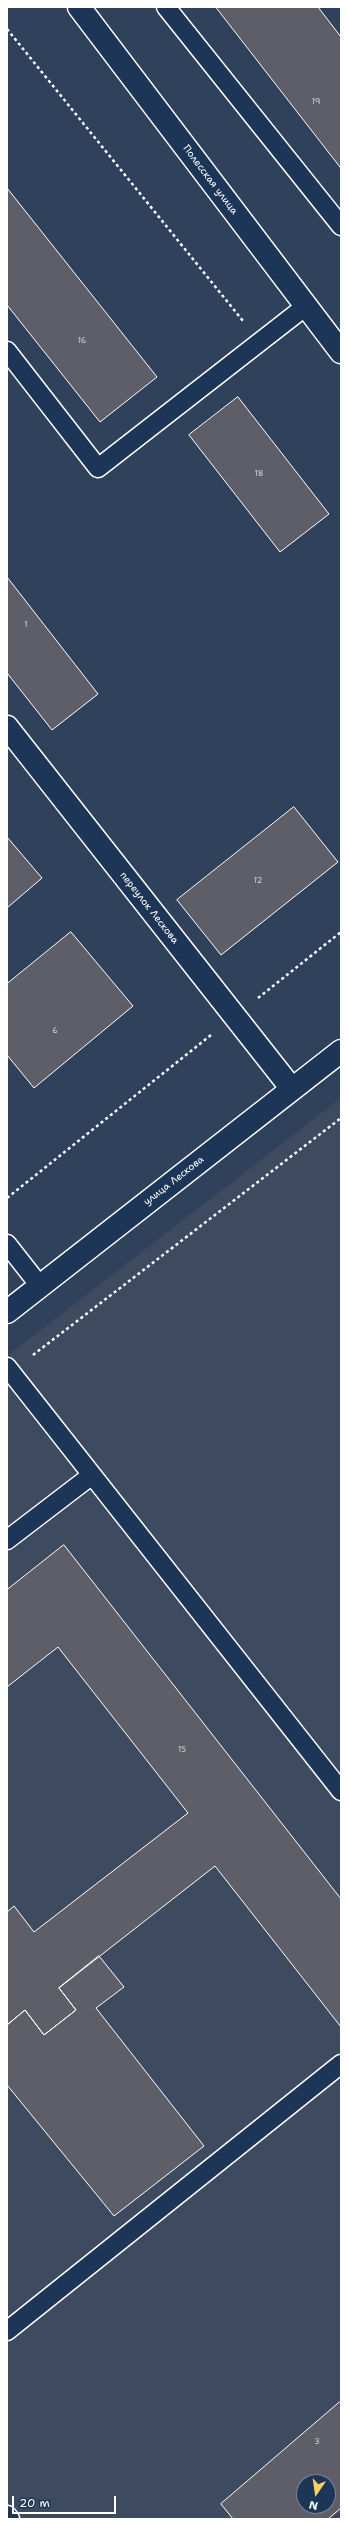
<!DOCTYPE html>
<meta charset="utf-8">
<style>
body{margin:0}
#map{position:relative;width:348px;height:2526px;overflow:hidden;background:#30415c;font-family:"Shantell Sans",sans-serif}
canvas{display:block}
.frame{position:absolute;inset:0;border:8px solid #fff;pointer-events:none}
.north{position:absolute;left:296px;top:2474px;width:40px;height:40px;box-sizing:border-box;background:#1d3557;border:1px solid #77869a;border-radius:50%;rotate:193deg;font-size:11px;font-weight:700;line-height:16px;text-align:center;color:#fff}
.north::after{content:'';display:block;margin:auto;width:14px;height:18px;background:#ffd166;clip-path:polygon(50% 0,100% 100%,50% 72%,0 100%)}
.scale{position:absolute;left:12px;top:2496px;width:104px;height:18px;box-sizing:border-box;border:2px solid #fff;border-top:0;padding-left:5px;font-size:12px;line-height:14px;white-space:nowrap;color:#fff;-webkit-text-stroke:3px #1d3557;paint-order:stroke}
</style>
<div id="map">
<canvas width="348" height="2526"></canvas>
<div class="frame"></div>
<div class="north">N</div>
<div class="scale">20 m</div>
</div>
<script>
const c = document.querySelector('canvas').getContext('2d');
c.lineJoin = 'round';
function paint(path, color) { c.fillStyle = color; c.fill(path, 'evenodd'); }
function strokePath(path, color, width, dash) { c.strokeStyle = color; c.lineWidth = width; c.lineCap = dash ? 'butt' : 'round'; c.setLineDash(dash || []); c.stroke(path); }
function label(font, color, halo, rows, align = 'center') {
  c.font = font + ' "Shantell Sans",sans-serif'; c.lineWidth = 4; c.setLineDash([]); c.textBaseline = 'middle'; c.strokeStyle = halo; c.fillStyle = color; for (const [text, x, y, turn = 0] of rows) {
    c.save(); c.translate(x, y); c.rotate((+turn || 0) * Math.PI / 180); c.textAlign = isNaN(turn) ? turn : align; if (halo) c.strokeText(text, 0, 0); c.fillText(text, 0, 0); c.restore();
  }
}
paint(new Path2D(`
 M341 1098V2519H7V1356ZM304 2482H328V2506H304Z`), '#3e4a5f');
const building = new Path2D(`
 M216 7H318L341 37V168Z
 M7 188 157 377 100 422 7 305Z
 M238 397 329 514 280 552 189 435Z
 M7 577 98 694 52 730 7 673Z
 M294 807 338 862 221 955 177 900Z
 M7 837 42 878 7 908Z
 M71 932 133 1006 34 1088 7 1055V984Z
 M64 1545 341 1899V2027L215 1866 59 1988 76 2010 44 2035 25 2010 7 2025V1912L14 1906 34 1932 188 1813 58 1647 7 1687V1590Z
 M99 1956 124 1987 96 2008 204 2146 114 2216 7 2085V2025L25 2010 44 2035 76 2010 59 1988Z
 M341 2401V2508L328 2519H233L221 2504ZM304 2482H328V2506H304Z`);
paint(building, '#5d5e67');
strokePath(building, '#fff', 1);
const lane = new Path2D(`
 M166 7 341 226
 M7 351 98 468 306 306
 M7 1244 40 1286
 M7 1367 341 1791
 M7 1540 92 1475
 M7 2331 341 2064
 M7 2515 10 2519`);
const street = new Path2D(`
 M7 727 292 1089`);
const secondary = new Path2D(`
 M79 7 341 352
 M7 1312 341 1051`);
strokePath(lane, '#fff', 21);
strokePath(street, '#fff', 25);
strokePath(secondary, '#fff', 25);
strokePath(new Path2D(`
 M7 29 243 321
 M258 998 341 932
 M7 1198 211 1035
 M33 1355 341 1118`), '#fff', 2.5, [3, 3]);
strokePath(lane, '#1d3557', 18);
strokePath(street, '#1d3557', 22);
strokePath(secondary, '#1d3557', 22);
label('8px', '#d6d7d9', null, [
 ["19",316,102],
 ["16",82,341],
 ["18",259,474],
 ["1",26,625],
 ["12",258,881],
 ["6",55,1031],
 ["15",182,1750],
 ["3",317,2442]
]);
label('10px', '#fff', '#1d3557', [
 ["Полесская улица",210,180,53],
 ["переулок Лескова",149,908,52],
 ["улица Лескова",174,1181,-38]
]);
</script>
